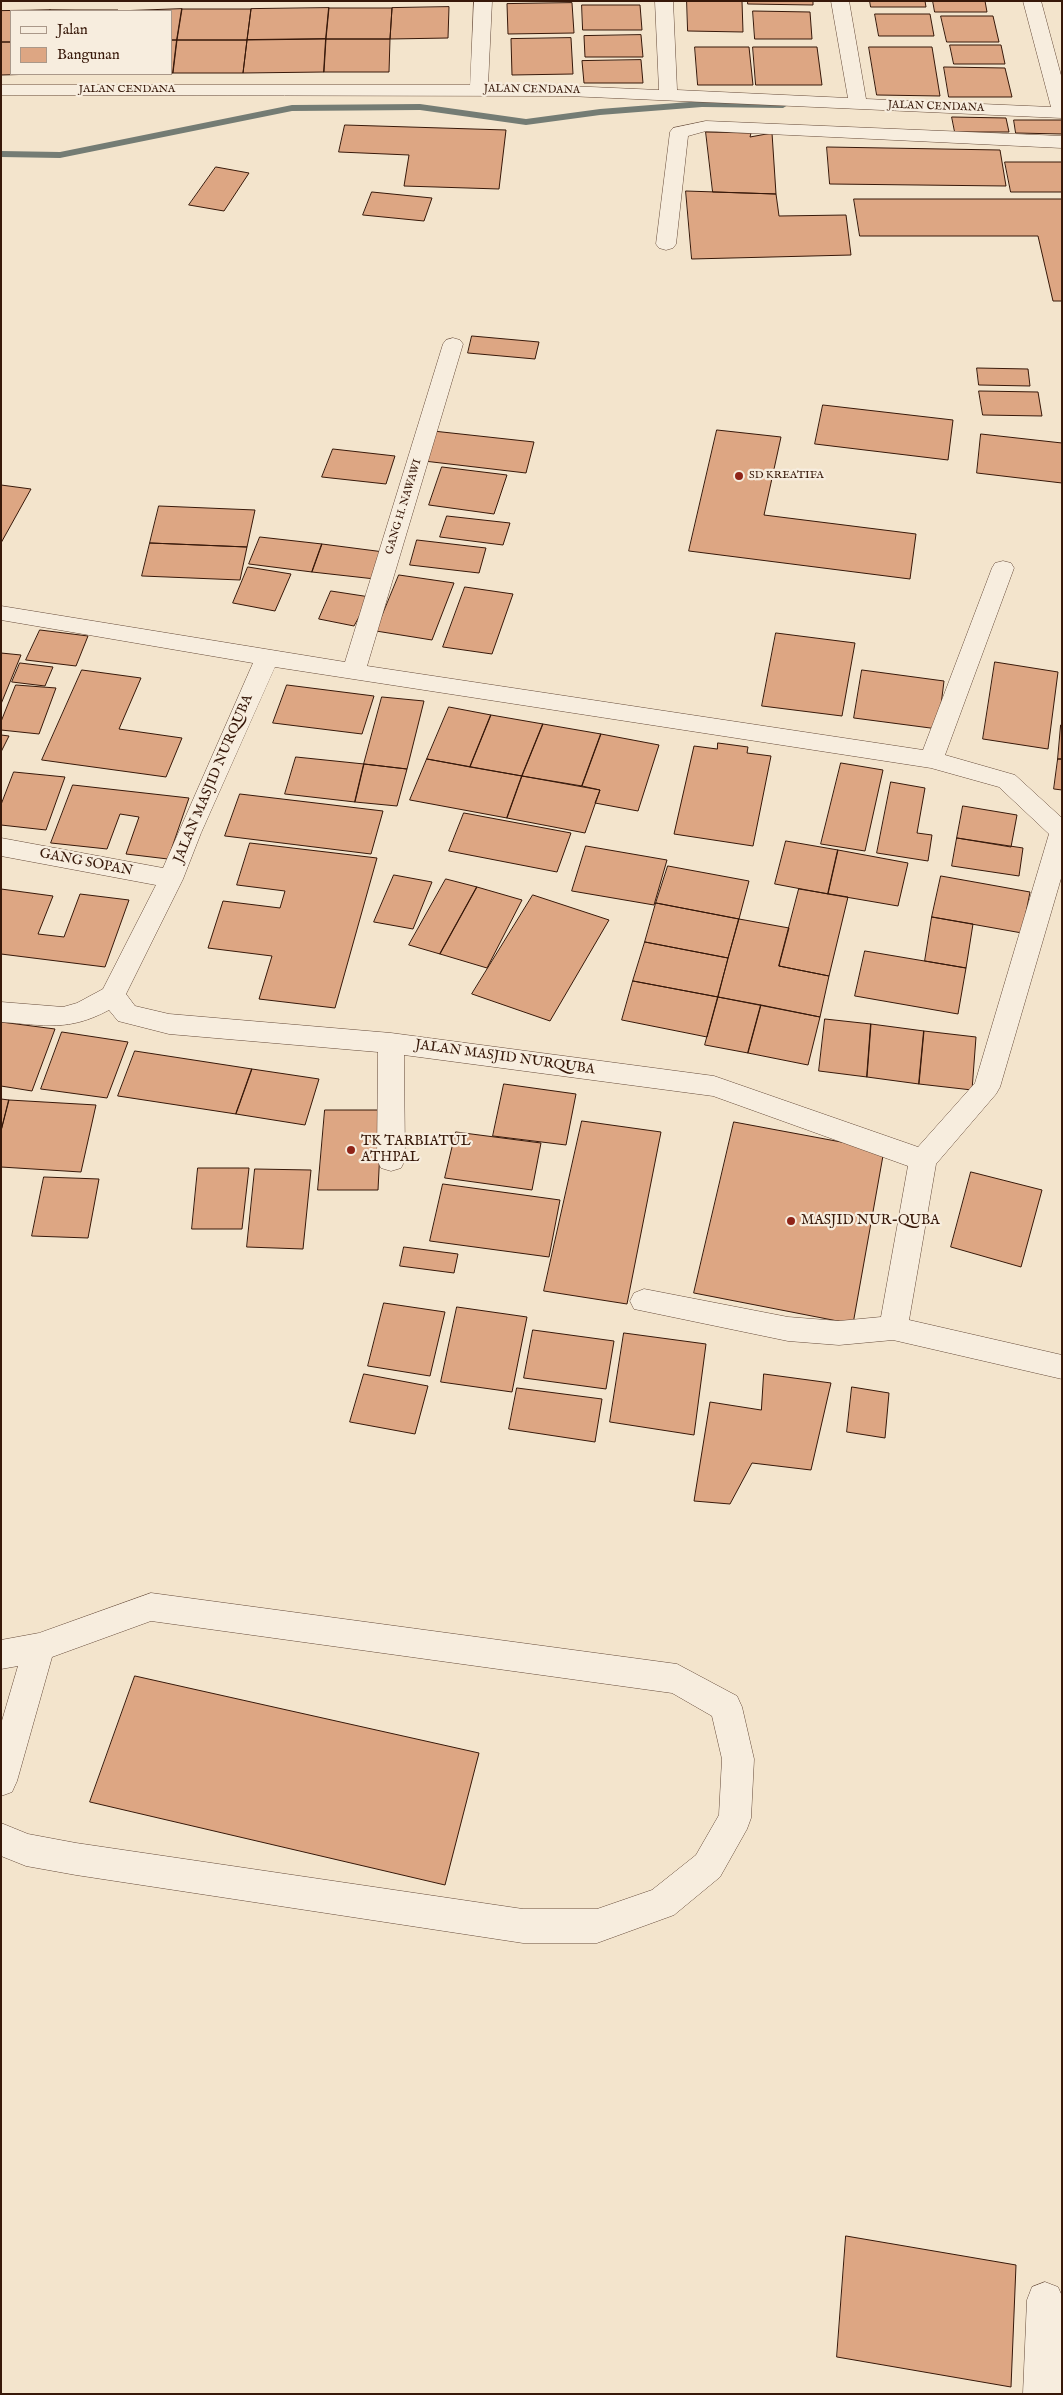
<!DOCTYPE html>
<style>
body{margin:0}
#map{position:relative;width:1063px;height:2395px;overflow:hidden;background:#f3e4cc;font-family:"IM FELL English",serif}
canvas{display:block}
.frame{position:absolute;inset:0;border:2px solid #371809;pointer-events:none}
.legend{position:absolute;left:10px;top:10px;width:162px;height:65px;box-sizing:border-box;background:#f7edde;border:1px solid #aa9889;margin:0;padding:6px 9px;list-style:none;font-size:15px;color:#371809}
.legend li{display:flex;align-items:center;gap:10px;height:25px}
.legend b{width:25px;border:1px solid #aa9889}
</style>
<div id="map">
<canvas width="1063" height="2395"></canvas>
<div class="frame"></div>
<ul class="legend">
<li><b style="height:6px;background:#f7edde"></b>Jalan</li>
<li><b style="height:14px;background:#dda683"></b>Bangunan</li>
</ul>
</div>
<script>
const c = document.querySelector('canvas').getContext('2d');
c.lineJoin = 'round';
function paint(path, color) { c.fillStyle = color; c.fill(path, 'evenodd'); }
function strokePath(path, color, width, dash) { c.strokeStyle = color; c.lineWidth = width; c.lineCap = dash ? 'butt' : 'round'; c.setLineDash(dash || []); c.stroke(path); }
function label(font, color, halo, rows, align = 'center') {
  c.font = font + ' "IM FELL English",serif'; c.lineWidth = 4.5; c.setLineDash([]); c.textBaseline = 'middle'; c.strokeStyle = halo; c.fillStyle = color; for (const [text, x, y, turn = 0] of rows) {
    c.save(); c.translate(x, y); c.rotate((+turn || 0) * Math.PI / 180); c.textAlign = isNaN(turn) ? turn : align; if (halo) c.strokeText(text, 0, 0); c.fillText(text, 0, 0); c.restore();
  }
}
paint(new Path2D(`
 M702 101 783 102 788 105 783 108 702 107 600 115 526 125 420 110 292 111 60 158 1 157V151L60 152 292 105 420 104 526 119 600 109Z`), '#747c74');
const building = new Path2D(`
 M687 1H742L743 32 688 31Z
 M748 1H813V5L748 4Z
 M870 1H925L926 7H871Z
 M933 1H985L987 12H935Z
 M572 3 574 33 508 34 507 4Z
 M582 5H640L642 30H583Z
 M449 7 448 38 390 39 392 8Z
 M329 8 326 39 247 40 251 9Z
 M329 8H392L390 39H326Z
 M182 9 177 40H171V11H117Z
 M182 9H251L247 40H177Z
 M50 10 11 11V42H1V11Z
 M50 10H118L117 11Z
 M753 11 810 12 812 39H755Z
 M875 14H930L934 36H879Z
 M941 16H993L999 42H947Z
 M641 35 643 57H585L584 36Z
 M571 38 573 74 512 75 511 39Z
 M326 39H390L389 72H324Z
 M326 39 324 72 243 73 247 40Z
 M171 40H177L173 73H171Z
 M177 40H247L243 73H173Z
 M1 42H11V74H37L1 75Z
 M950 45H1001L1005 64H954Z
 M695 47H749L753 85H698Z
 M753 47H817L822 85H756Z
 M869 47H932L940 96 877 95Z
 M641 60 643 83H584L582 61Z
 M944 67 1005 68 1012 97H949Z
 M952 117 1006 118 1009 132H955Z
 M1014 120H1062V134L1016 133Z
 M345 125 506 130 499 189 404 186 409 155 339 152Z
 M706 132 751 133 750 137 772 133 776 194 713 192Z
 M827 147 1000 150 1006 186 830 184Z
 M1005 162H1062V192H1011Z
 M216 167 249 173 224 211 189 205Z
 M686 191 776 194 779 216 846 215 851 255 692 259Z
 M372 192 432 198 424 221 363 215Z
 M854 199H1062V301H1053L1038 236H860Z
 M472 336 539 342 535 359 468 353Z
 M977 368 1028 369 1030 386 979 385Z
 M979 391 1038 392 1042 416 983 415Z
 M823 405 953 420 948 460 815 444Z
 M717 430 781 437 764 515 916 534 910 579 689 551Z
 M433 431 534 442 526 473 424 461Z
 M981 434 1062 443V483L977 473Z
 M333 449 395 456 386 484 322 477Z
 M442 467 507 475 494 514 429 505Z
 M1 485 31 489 1 543Z
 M159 506 255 510 247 547 150 543Z
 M447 516 510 523 503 545 440 537Z
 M260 537 322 544 312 572 249 564Z
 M417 540 486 548 479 573 410 565Z
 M150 543 247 547 240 580 142 576Z
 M322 544 384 552 375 579 312 572Z
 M248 567 291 574 275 611 233 603Z
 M399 575 454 583 432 640 376 631Z
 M465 587 513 594 492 654 443 647Z
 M331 591 370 597 354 626 319 619Z
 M40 630 88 636 76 666 26 660Z
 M776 633 855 643 842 716 762 706Z
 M1 653 21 655 1 704Z
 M995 662 1058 672 1048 749 983 739Z
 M20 663 53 667 45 686 12 682Z
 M82 670 141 678 119 729 182 738 166 777 42 760Z
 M862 670 944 681 938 729 854 718Z
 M16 685 56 688 39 734 1 730V722Z
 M287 685 374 696 362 734 273 723Z
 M382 697 424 701 407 769 364 764Z
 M449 707 491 715 470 767 427 759Z
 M491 715 543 724 522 776 470 767Z
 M543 724 601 734 582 786 522 776Z
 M1061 725H1062V759H1058Z
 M601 734 659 745 638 811 595 803 600 790 582 786Z
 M1 735 9 736 1 752Z
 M718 743 748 747 747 753 771 756 753 846 674 834 694 746 717 749Z
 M296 757 364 764 355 802 285 794Z
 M427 759 522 776 507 818 410 800Z
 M1058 759H1062V790L1054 789Z
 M841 763 883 770 865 851 821 844Z
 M364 764 407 769 397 806 355 802Z
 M14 772 65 777 46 830 1 825V805Z
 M522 776 600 790 585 833 507 818Z
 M891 782 925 788 917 833 932 835 928 861 877 853Z
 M73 785 189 798 168 859 126 854 139 817 120 814 107 849 51 843Z
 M240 794 383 811 371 854 225 836Z
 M963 806 1017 815 1011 847 957 838Z
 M464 813 571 833 557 872 449 851Z
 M957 838 1023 848 1019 876 952 866Z
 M786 841 838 850 828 894 775 884Z
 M250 843 377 858 335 1008 259 999 272 956 208 948 223 901 280 908 285 891 237 885Z
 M586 846 667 860 654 905 572 891Z
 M838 850 908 863 898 906 828 894Z
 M668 866 749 881 739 919 656 903Z
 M394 875 432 882 413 929 374 922Z
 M941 876 1030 892 1022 933 932 917Z
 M446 879 477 887 440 954 409 945Z
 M477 887 522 900 487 968 440 954Z
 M1 889 53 896 38 934 64 937 80 894 129 900 105 967 1 954Z
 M799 889 848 897 829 976 779 966Z
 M533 895 609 920 550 1021 472 994Z
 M656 903 739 919 728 958 645 942Z
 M932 917 973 924 966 968 925 961Z
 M739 919 789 928 779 966 829 976 820 1017 718 997Z
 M645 942 728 958 718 997 633 981Z
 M865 951 966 968 958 1014 855 996Z
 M633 981 718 997 707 1037 622 1020Z
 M718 997 761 1005 748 1053 705 1045Z
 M761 1005 820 1017 808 1065 748 1053Z
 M825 1019 871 1024 867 1077 819 1071Z
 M1 1022 55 1029 32 1091 1 1086Z
 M871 1024 924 1031 919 1084 867 1077Z
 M924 1031 976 1037 972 1090 919 1084Z
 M62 1032 128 1042 107 1098 41 1089Z
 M135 1051 252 1069 236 1114 118 1096Z
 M252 1069 319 1079 305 1125 236 1114Z
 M504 1084 576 1094 566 1145 493 1136Z
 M1 1099 9 1100 1 1131Z
 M9 1100 96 1105 81 1172 1 1167V1131Z
 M325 1110H382L378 1190H318Z
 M582 1121 661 1132 627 1304 544 1291Z
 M734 1122 884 1150 853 1324 694 1293Z
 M456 1132 541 1143 532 1190 445 1178Z
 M198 1168H249L242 1229H192Z
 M255 1169 311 1170 303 1249 247 1247Z
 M971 1172 1042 1190 1021 1267 951 1247Z
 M44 1177 99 1179 88 1238 32 1236Z
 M443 1184 560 1200 549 1257 430 1241Z
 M404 1247 458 1254 454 1273 400 1266Z
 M384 1303 445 1312 430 1376 368 1366Z
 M457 1307 527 1317 512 1392 441 1382Z
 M533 1330 614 1341 606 1389 524 1378Z
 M624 1333 706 1344 694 1435 610 1422Z
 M364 1374 428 1386 415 1434 350 1422Z
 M764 1374 831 1383 811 1470 752 1463 730 1504 694 1501 710 1402 761 1410Z
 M852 1387 889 1393 885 1438 847 1432Z
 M517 1388 602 1399 595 1442 509 1429Z
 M135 1676 479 1753 445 1885 90 1802Z
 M846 2236 1016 2265 1011 2387 837 2357Z`);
paint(building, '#dda683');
strokePath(building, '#371809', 1);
const service = new Path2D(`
 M706 121 1062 136V148L706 131 688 136 676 244 673 248 666 250 659 248 656 244 670 132 673 128Z`);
const minor = new Path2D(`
 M474 1H492L488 85 568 86 659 90 655 1H673L677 90 848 98 831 1H849L866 99 1051 107 1023 1H1041L1062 79V118L568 96 1 95V85H470Z
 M453 338 460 340 463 344 367 666 923 750 992 568 995 563 1003 561 1011 563 1014 568 945 755 1015 775 1062 818V875L1000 1087 996 1094 936 1164 909 1320 1062 1355V1379L893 1340 839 1345 788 1341 634 1309 630 1301 634 1293 644 1289 788 1317 839 1321 881 1317 908 1166 713 1096 404 1055 405 1160 401 1168 391 1171 381 1168 377 1160 378 1052 169 1034 118 1021 109 1010C68 1032 45 1025 1 1022V1002L63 1007 77 1003 103 989 156 885 1 856V838L163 868 253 663 1 620V606L345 662 443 344 446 340ZM275 667 931 768 999 787 1049 834 975 1083 918 1147 714 1076 391 1033 169 1014 135 1006 126 994 183 879 201 833Z
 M151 1593 677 1664 737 1696 742 1707 754 1759 751 1818 747 1829 720 1877 674 1915 597 1943H523L76 1875 26 1866 1 1856V1823L28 1834 76 1843 523 1909H597L652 1890 696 1855 719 1815 722 1759 712 1716 672 1693 151 1621 52 1657 17 1781 12 1792 1 1796V1724L18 1666 1 1669V1640L39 1633Z
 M1045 2282 1058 2287 1062 2296 1061 2394H1023L1027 2300 1032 2287Z`);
strokePath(service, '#664b3a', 1);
strokePath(minor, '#664b3a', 1);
paint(service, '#f7edde');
paint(minor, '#f7edde');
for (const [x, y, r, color] of [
 [739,476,5,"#8f2418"],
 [351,1150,5,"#8f2418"],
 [791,1221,5,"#8f2418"]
]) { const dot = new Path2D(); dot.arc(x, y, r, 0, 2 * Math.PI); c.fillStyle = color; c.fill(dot); strokePath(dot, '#f7edde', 2); }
label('11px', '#371809', '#f7edde', [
 ["JALAN CENDANA",127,90],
 ["JALAN CENDANA",532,90,1],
 ["JALAN CENDANA",936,107,2],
 ["GANG H. NAWAWI",404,507,-73]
]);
label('11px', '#371809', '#f7edde', [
 ["SD KREATIFA",749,476]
], 'left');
label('14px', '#371809', '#f7edde', [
 ["JALAN MASJID NURQUBA",214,779,-67],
 ["GANG SOPAN",86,863,11],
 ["JALAN MASJID NURQUBA",505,1058,8]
]);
label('14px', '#371809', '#f7edde', [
 ["TK TARBIATUL",361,1142],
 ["ATHPAL",361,1158],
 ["MASJID NUR-QUBA",801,1221]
], 'left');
</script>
